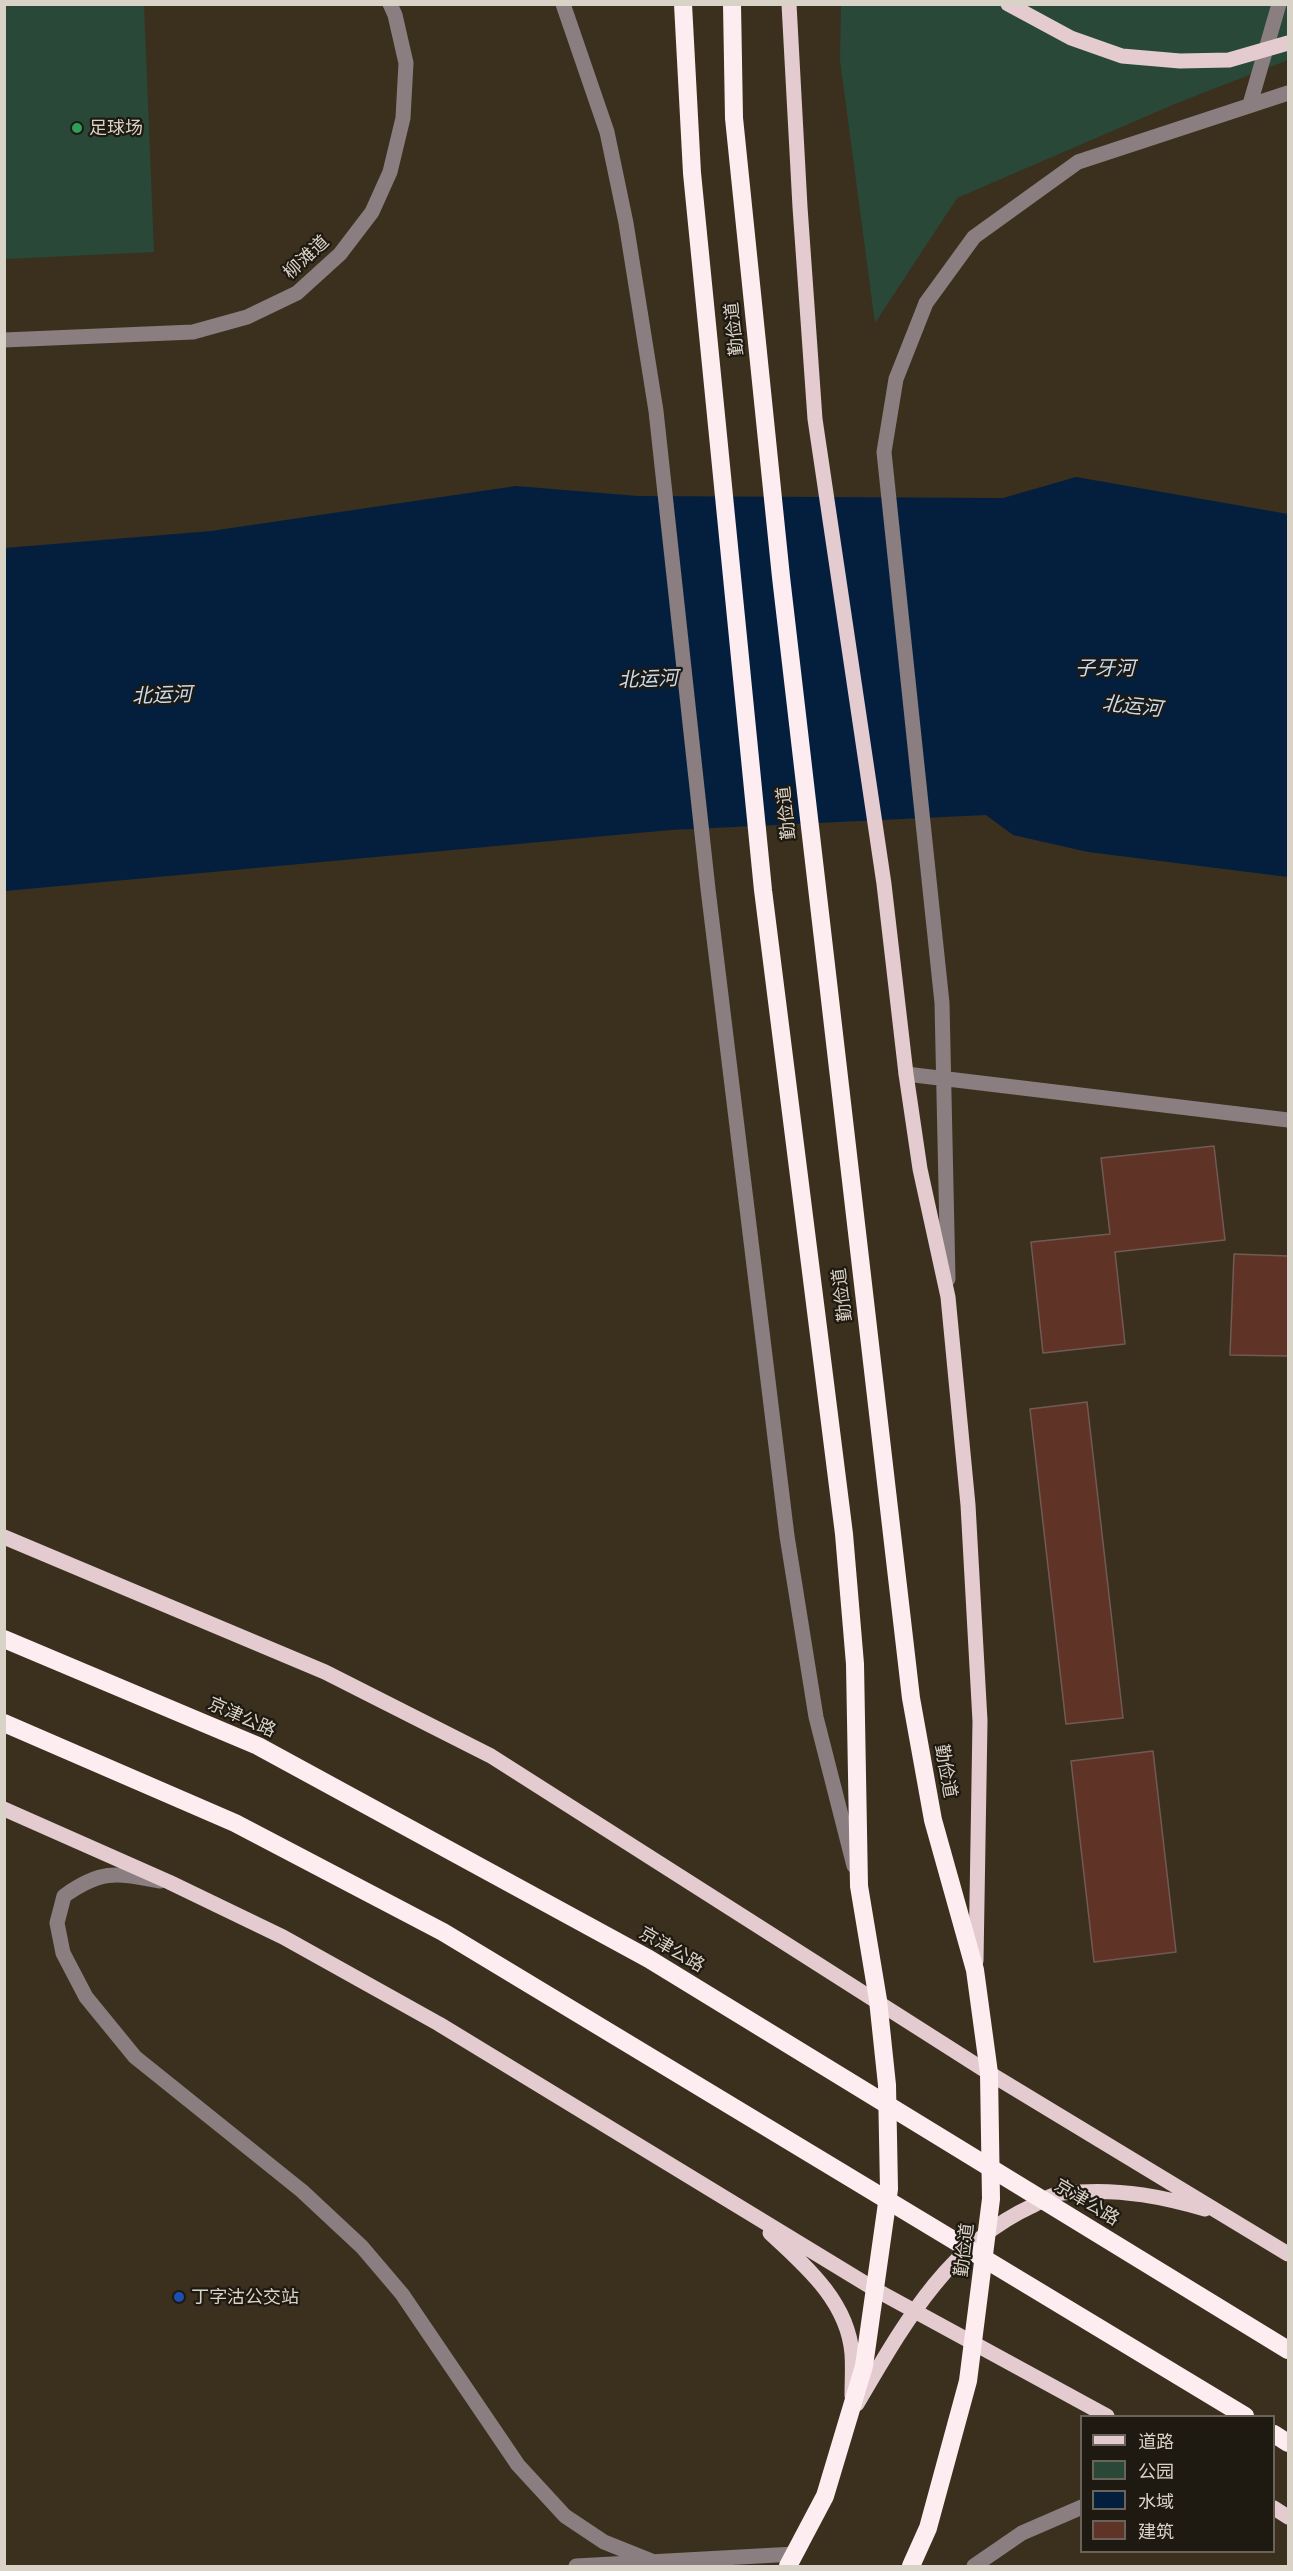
<!DOCTYPE html>
<meta charset="utf-8">
<style>
body{margin:0}
#map{position:relative;width:1293px;height:2571px;overflow:hidden;background:#3b301e;font-family:Ubuntu,"Noto Sans SC",sans-serif}
canvas{display:block}
.frame{position:absolute;inset:0;border:6px solid #d9d2c7;pointer-events:none}
.legend{position:absolute;left:1080px;top:2415px;width:195px;height:138px;box-sizing:border-box;background:#1e1911;border:2px solid #69635a;margin:0;padding:8px 10px;list-style:none;font-size:18px;color:#d9d2c7}
.legend li{display:flex;align-items:center;gap:12px;height:30px}
.legend b{width:30px;border:2px solid #69635a}
</style>
<div id="map">
<canvas width="1293" height="2571"></canvas>
<div class="frame"></div>
<ul class="legend">
<li><b style="height:8px;background:#e3cbcf"></b>道路</li>
<li><b style="height:16px;background:#2a4838"></b>公园</li>
<li><b style="height:16px;background:#041f3e"></b>水域</li>
<li><b style="height:16px;background:#603327"></b>建筑</li>
</ul>
</div>
<script>
const c = document.querySelector('canvas').getContext('2d');
c.lineJoin = 'round';
function paint(path, color) { c.fillStyle = color; c.fill(path, 'evenodd'); }
function strokePath(path, color, width, dash) { c.strokeStyle = color; c.lineWidth = width; c.lineCap = dash ? 'butt' : 'round'; c.setLineDash(dash || []); c.stroke(path); }
function label(font, color, halo, rows, align = 'center') {
  c.font = font + ' Ubuntu,"Noto Sans SC",sans-serif'; c.lineWidth = 4.5; c.setLineDash([]); c.textBaseline = 'middle'; c.strokeStyle = halo; c.fillStyle = color; for (const [text, x, y, turn = 0] of rows) {
    c.save(); c.translate(x, y); c.rotate((+turn || 0) * Math.PI / 180); c.textAlign = isNaN(turn) ? turn : align; if (halo) c.strokeText(text, 0, 0); c.fillText(text, 0, 0); c.restore();
  }
}
paint(new Path2D(`
 M4 5H144L154 252 5 259Z
 M841 5H1288V60L1177 103 957 198 875 323 840 60Z`), '#2a4838');
paint(new Path2D(`
 M1076 477 1288 514V877L1088 852 1013 835 986 815 671 830 5 891V548L211 531 516 486 638 496 1003 498Z`), '#041f3e');
const building = new Path2D(`
 M1214 1146 1225 1240 1115 1252 1125 1344 1043 1353 1031 1242 1110 1234 1101 1158Z
 M1234 1254 1288 1256V1356L1230 1355Z
 M1087 1402 1123 1718 1066 1724 1030 1409Z
 M1153 1751 1176 1952 1094 1962 1071 1761Z`);
paint(building, '#603327');
strokePath(building, '#725a54', 1.5);
strokePath(new Path2D(`
 M563 4 607 132 626 223 656 411 708 889 787 1536 816 1717 854 1866
 M1250 104 1279 4
 M4 340 193 332 247 317 297 293 340 254 372 212 390 172 403 118 406 63 395 15 390 4
 M906 1074 1288 1120
 M948 1279 942 1003 884 452 896 379 926 303 974 237 1078 162 1288 93
 M160 1881C116 1873 102 1869 64 1896L57 1923 63 1953 86 1997 135 2057 302 2191 362 2247 402 2294 518 2465 565 2516 604 2542 654 2562
 M576 2566 795 2554
 M974 2566 1022 2533 1082 2507`), '#8a7e80', 15);
strokePath(new Path2D(`
 M789 4 800 207 815 419 884 884 906 1074 920 1169 948 1297 968 1505 980 1721 976 1961
 M4 1537 325 1672 491 1756 989 2073 1288 2254
 M4 1809 169 1882 283 1937 439 2024 876 2290 1107 2416
 M770 2233C806 2266 848 2302 852 2354 853 2368 852 2382 852 2396
 M857 2404C903 2326 947 2245 1032 2206 1040 2202 1048 2196 1057 2194 1064 2192 1072 2193 1079 2192 1123 2189 1163 2197 1205 2209
 M1274 2508 1288 2517`), '#e3cbcf', 15);
strokePath(new Path2D(`
 M683 4 692 173 763 890 844 1534 855 1664 859 1886 878 2000 887 2085 889 2189 864 2366 825 2496 788 2566
 M732 4 734 118 781 577 911 1698 933 1820 975 1970 989 2073 991 2199 968 2381 928 2528 911 2566
 M1274 2434 1288 2443`), '#feedf0', 18);
strokePath(new Path2D(`
 M1008 4 1071 38 1122 56 1180 61 1229 60 1288 43`), '#e3cbcf', 15);
strokePath(new Path2D(`
 M4 1639 258 1746 649 1959 1288 2350
 M4 1723 235 1823 443 1932 1245 2416`), '#feedf0', 18);
for (const [x, y, r, color] of [
 [77,128,6,"#2e9e5b"],
 [179,2297,6,"#1a4fb4"]
]) { const dot = new Path2D(); dot.arc(x, y, r, 0, 2 * Math.PI); c.fillStyle = color; c.fill(dot); strokePath(dot, '#1e1911', 2); }
label('18px', '#d9d2c7', '#1e1911', [
 ["足球场",89,128],
 ["丁字沽公交站",191,2297]
], 'left');
label('18px', '#d9d2c7', '#1e1911', [
 ["柳滩道",306,257,-43],
 ["勤俭道",734,329,-96],
 ["勤俭道",786,813,-96],
 ["勤俭道",842,1295,-97],
 ["京津公路",242,1717,24],
 ["勤俭道",946,1771,80],
 ["京津公路",672,1949,30],
 ["京津公路",1087,2202,31],
 ["勤俭道",964,2250,-83]
]);
label('italic 20px', '#c7dbf3', '#1e1911', [
 ["子牙河",1105,668],
 ["北运河",648,679,-2],
 ["北运河",162,695,-2],
 ["北运河",1132,706,6]
]);
</script>
